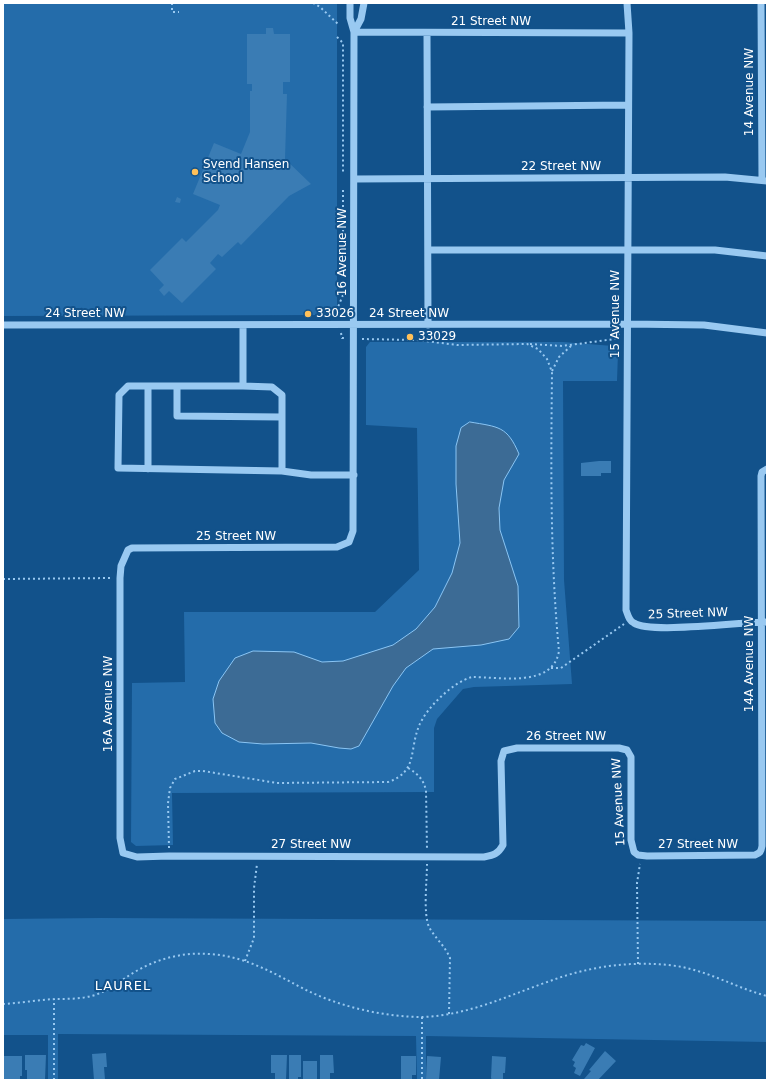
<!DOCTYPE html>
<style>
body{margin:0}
#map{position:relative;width:770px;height:1083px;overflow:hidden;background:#12528b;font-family:"DejaVu Sans",sans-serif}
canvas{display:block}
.frame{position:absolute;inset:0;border:4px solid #fff;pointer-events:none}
</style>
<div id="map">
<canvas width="770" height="1083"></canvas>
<div class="frame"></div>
</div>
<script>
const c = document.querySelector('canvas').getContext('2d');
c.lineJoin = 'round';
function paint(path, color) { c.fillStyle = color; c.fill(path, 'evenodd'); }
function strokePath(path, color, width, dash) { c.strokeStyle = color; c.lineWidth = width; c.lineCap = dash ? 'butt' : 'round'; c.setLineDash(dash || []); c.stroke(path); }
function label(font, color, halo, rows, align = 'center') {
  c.font = font + ' "DejaVu Sans",sans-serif'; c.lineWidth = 4; c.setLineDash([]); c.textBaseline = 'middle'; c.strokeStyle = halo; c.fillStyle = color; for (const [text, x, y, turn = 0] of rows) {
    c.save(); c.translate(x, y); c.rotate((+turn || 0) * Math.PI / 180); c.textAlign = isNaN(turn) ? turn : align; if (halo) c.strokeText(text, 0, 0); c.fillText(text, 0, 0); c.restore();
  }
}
paint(new Path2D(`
 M3 3H337V306L326 315 3 316Z
 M370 342H563L613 346 618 353 617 381H563L564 580 572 684 474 687 463 689 437 719 434 728V792L172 793 173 845 136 846 131 842 132 683 185 682 184 612H375L419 570 417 428 366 425V347Z
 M101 918 767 921V1042L426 1036V1080H417L416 1036 58 1034V1080H48V1035H3V919Z`), '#246caa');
const water = new Path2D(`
 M470 422C499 427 507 426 519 454L504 480 499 508 500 530 518 586 519 627 509 639 481 645 433 649 406 668 393 686 359 746 351 749 339 748 311 743 263 744 239 742 222 733 215 723 213 699 219 681 235 658 253 651 294 652 322 662 343 661 393 645 416 629 435 607 452 573 460 543 456 484V446L461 428Z`);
paint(water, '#3c6b95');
strokePath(water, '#8ac5f4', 1);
paint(new Path2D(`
 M266 28H273L274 34H290V82H283V94H287L285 159 311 184 289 196 241 245 238 242 222 257 218 254 210 263 216 269 182 303 169 291 164 296 159 290 164 285 150 270 182 238 186 242 218 210 220 205 193 194 214 143 241 154 250 132V91H252V84H247V34H266Z
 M177 197 181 199 180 203 175 202Z
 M599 461H611V473H601V476H581V463Z
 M586 1043 595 1048 580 1076 574 1073 576 1068 573 1066 575 1062 572 1060 581 1045 584 1046Z
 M605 1051 616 1061 598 1080H585L584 1079 591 1071 589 1070Z
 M106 1053 107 1067H104L105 1080H94L92 1054Z
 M25 1055H46L45 1080H27V1070H25Z
 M271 1055H287L286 1080H275V1073H271Z
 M289 1055H301V1077H298V1080H289Z
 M320 1055H333L334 1073H330V1080H320Z
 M3 1056H22V1076H20V1080H3Z
 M401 1056H416V1075H412V1080H401Z
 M427 1056 441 1057 439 1080 426 1079Z
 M492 1056 506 1057 505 1073H503V1080H492L491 1078Z
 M303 1061H317V1080L303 1079Z`), '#3a7cb4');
strokePath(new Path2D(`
 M172 3V12H179
 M313 3 320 7 338 24
 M337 37 343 43V174
 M339 316 338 307 343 295V189
 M341 333 342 338H345
 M530 344 562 346 615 339 619 334
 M552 371 559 357 572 345
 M3 579 112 578
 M551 668H561L624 624
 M408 768C418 774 423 779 426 790L427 850
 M169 848 168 803 170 788 175 779 195 771H203L277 783 388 782C418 772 409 750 419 726 426 708 453 682 472 677 500 677 553 688 559 651 550 558 551 465 552 372L547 359 538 349 527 344 457 345 417 340 362 339
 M427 864C427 880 423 913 429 927 435 938 445 946 450 958L449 1014
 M245 961 254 938V888L257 864
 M638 964 637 883 640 864
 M3 1004C20 1003 38 1000 55 999 68 999 82 999 95 995 109 990 120 981 133 973 156 959 182 952 209 954 246 956 275 974 306 990 341 1007 384 1017 423 1017 469 1015 507 996 550 981 587 967 628 961 668 965 704 968 733 987 767 996
 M422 1017V1080
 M54 1080V999`), '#99c9f1', 2, [2, 3]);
strokePath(new Path2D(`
 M350 3V18L354 32 353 531 349 542 337 547 132 548 128 550 121 566 120 578V838L123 853 137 857 169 856 484 857C494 855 498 854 503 845L501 761 504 751 517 748H619L627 750 631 757V840L634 852 638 855 647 856 755 855C760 853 761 852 762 846L761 476 762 472 767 469
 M627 3 629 33 626 610C628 615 629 621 634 623 650 634 742 622 767 622
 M761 3 762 180
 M354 32 629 33
 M354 32 361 19 364 3
 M427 34 428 325
 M427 107 628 105
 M354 179 725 177 767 181
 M428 250H715L767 256
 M3 325 628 324 704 325 767 333
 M243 325V386H128L119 395 118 468 282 471 311 475H354
 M148 386V469
 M177 386V416L282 417
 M243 386 272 387 282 395V471`), '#99c9f1', 7);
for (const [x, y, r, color] of [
 [195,172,4,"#ffc059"],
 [308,314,4,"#ffc059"],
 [410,337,4,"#ffc059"]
]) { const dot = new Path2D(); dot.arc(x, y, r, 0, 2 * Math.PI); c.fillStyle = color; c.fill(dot); strokePath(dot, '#12528b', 1.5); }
label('12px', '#fff', '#12528b', [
 ["21 Street NW",491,22],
 ["14 Avenue NW",750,92,-90],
 ["22 Street NW",561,167],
 ["16 Avenue NW",343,252,-90],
 ["24 Street NW",85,314],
 ["24 Street NW",409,314],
 ["15 Avenue NW",616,314,-90],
 ["25 Street NW",236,537],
 ["25 Street NW",688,614,-2],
 ["14A Avenue NW",750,664,-90],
 ["16A Avenue NW",109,704,-90],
 ["26 Street NW",566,737],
 ["15 Avenue NW",619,802,-93],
 ["27 Street NW",311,845],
 ["27 Street NW",698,845]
]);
label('12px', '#fff', '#12528b', [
 ["Svend Hansen",203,165],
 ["School",203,179],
 ["33026",316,314],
 ["33029",418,337]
], 'left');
c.letterSpacing = '1px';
label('13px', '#fff', '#12528b', [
 ["LAUREL",123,987]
]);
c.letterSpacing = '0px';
</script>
